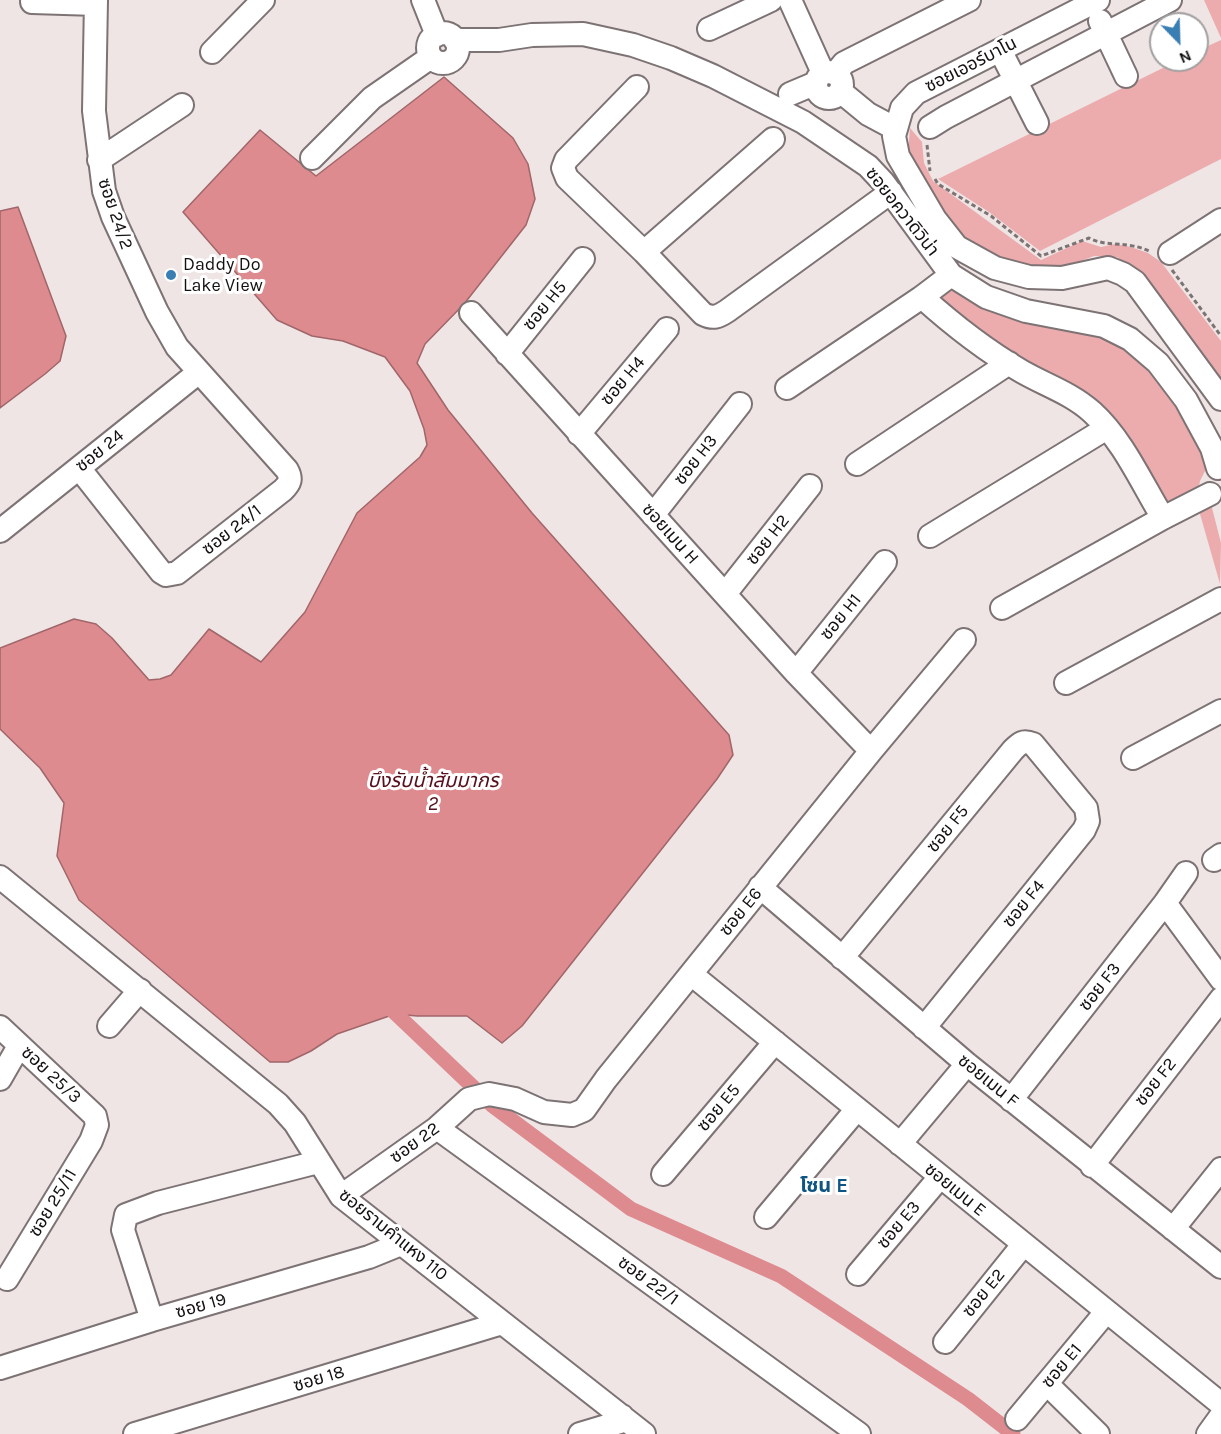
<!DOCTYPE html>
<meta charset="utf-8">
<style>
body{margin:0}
#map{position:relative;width:1221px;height:1434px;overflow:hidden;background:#f0e5e5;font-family:Karla,sans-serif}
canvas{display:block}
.north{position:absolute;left:1149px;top:12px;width:60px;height:60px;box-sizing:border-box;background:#fff;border:2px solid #a19f9f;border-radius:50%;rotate:157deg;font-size:16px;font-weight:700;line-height:24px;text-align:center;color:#131010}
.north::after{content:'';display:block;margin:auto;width:21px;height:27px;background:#397fb4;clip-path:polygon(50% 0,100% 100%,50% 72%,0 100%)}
</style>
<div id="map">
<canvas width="1221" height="1434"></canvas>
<div class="north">N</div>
</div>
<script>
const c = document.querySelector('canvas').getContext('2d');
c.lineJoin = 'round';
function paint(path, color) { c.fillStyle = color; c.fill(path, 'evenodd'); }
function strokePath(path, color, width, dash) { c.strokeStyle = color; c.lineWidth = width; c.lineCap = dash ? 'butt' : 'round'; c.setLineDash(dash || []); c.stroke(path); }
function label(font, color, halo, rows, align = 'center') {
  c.font = font + ' Karla,"Noto Sans Thai",sans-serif'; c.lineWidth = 6; c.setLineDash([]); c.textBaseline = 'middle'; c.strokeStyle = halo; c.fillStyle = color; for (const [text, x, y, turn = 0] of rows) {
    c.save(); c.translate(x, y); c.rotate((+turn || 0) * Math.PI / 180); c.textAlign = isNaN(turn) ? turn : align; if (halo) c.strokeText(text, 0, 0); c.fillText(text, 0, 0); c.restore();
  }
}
paint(new Path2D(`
 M1204 0H1221V38Z
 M1221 40V159L1040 251 989 212 938 179 1179 60H1197V51Z
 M910 128 922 142 924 163 933 181 1041 260 1082 241 1101 247 1115 244 1131 247 1148 253 1161 262 1221 341V381L1136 270 1117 257 1094 256 1060 269 1027 268 990 253 962 236 937 206 908 152Z
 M951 288 1094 330 1125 343 1164 387 1208 465 1200 481 1197 496 1164 509 1131 446 934 298Z
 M1211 504 1221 543 1220 584 1198 507Z`), '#ecacad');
const water = new Path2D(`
 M444 77 513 138 528 164 535 199 526 225 464 304 425 344 417 363 448 410 532 513 729 735 733 755 717 779 522 1026 502 1043 467 1016H417L395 1014 337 1034 311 1051 288 1062H270L79 900 57 856 64 803 40 768 0 729V648L74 619 96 624 112 638 149 680 160 679 171 675 209 629 261 662 305 612 357 513 420 457 427 445 424 429 410 391 385 357 343 341 312 336 277 320 183 212 260 130 316 176Z
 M18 207 66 336 60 361 45 374 0 408V211Z`);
paint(water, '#dd8b8f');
strokePath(water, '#a06669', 1.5);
strokePath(new Path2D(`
 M390 996 391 1009 493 1106 631 1209 781 1276 968 1399 1013 1434`), '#dd8b8f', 15);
const minor = new Path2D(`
 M423 0 437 35
 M790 0 823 73
 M1098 0 916 93 902 108 894 136 898 156 935 219 957 247 995 268 1029 277 1062 278 1108 268 1123 274 1135 282 1221 399
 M32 2 96 4
 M1100 21 1126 76
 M709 29 771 0
 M428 48a15 15 0 1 1 30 0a15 15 0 1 1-30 0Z
 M455 40H499L532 35 583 34 633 45 671 58 713 76 803 122 868 166 883 182 951 275 986 297 1026 311 1104 326 1130 339 1158 363 1186 400 1212 448 1218 468
 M1000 50 1037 123
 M212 52 263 0
 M816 85a13 13 0 1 1 26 0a13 13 0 1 1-26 0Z
 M835 74 844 63 969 0
 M637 87 566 160 563 168 567 178 644 252 703 314C713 319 718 317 727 311L891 192
 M840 91 868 114 896 129
 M790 94 816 83
 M930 127 946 117 1170 0
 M312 158 372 98 431 57
 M99 160 182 105
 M644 252 773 139
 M1170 253 1221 220
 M922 297C953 325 985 350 1021 371 1045 385 1071 393 1092 412 1123 440 1141 482 1163 518
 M471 313 796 673 871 751
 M507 354 583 259
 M787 388 922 297 951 275
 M579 434 667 329
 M857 464 1009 363
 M79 468 161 572 166 575 177 573 283 490C290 483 292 479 287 470L177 347 157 312 113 217 104 191 94 111 96 0
 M653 515 740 404
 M0 531 199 372
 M930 536 1107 428
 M725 594 810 486
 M1002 608 1163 518 1210 494
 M796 673 885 562
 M1066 683 1221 599
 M1133 758 1221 711
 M1214 860 1221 855
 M0 877 278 1104 295 1123 341 1196 644 1434
 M760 887 967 1064 1221 1267
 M1165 903 1221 979
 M842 958 1013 750C1020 743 1023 740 1033 744L1086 808 1088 821 1084 830 924 1028
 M691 974 1221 1404
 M109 1026 140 990
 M0 1027 95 1116 97 1125 91 1141 7 1279
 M0 1079 19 1046
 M1011 1100 1165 903 1186 873
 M437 1128 859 1434
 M900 1144 967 1064
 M1092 1166 1221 999
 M663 1174 775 1042
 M341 1196 437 1128 469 1099 489 1094 515 1099 544 1112 572 1115 584 1110 606 1079 871 751 964 640
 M766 1217 857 1109
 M1173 1229 1221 1169
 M858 1274 940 1177
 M152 1320 123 1230 126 1215 158 1203 318 1162
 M945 1342 1023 1245
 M0 1368 152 1320 369 1257 401 1244
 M1047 1384 1098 1434
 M1017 1419 1106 1312
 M135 1434 502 1323
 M580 1434 620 1422 622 1416
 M1208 1434 1221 1416`);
strokePath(minor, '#7d7374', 26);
strokePath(new Path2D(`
 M927 145 930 171
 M935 179 938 184 991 216 1041 256 1089 238C1108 248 1128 240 1151 252
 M1172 270 1221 336`), '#7b7474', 3, [4.5, 3]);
strokePath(minor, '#fff', 22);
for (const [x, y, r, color] of [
 [171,275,6,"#397fb4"]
]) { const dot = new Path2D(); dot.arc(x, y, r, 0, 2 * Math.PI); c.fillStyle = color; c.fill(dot); strokePath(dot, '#fff', 2); }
label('18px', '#131010', '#fff', [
 ["ซอยเออร์บาโน",971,65,-27],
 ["ซอยอควาดิวิน่า",902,212,52],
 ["ซอย 24/2",115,214,71],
 ["ซอย H5",545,306,-51],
 ["ซอย H4",623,381,-50],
 ["ซอย 24",100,451,-39],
 ["ซอย H3",696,460,-52],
 ["ซอย 24/1",232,530,-38],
 ["ซอยเมน H",670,534,48],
 ["ซอย H2",768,540,-52],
 ["ซอย H1",841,617,-51],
 ["ซอย F5",948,829,-51],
 ["ซอย F4",1024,904,-51],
 ["ซอย E6",741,912,-51],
 ["ซอย F3",1100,987,-52],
 ["ซอย 25/3",51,1075,43],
 ["ซอยเมน F",988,1081,39],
 ["ซอย F2",1156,1082,-52],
 ["ซอย E5",719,1108,-50],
 ["ซอย 22",415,1143,-36],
 ["ซอยเมน E",955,1190,39],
 ["ซอย 25/11",53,1203,-59],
 ["ซอย E3",899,1225,-50],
 ["ซอยรามคำแหง 110",393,1235,39],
 ["ซอย 22/1",648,1281,36],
 ["ซอย E2",984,1293,-51],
 ["ซอย 19",201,1306,-16],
 ["ซอย E1",1062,1366,-50],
 ["ซอย 18",319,1379,-17]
]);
label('18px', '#131010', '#fff', [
 ["Daddy Do",183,265],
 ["Lake View",183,286]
], 'left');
label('italic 20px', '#580f1b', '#fff', [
 ["บึงรับน้ำสัมมากร",433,781],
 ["2",433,804]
]);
label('bold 20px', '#0f5583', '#fff', [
 ["โซน E",824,1186]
]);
</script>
